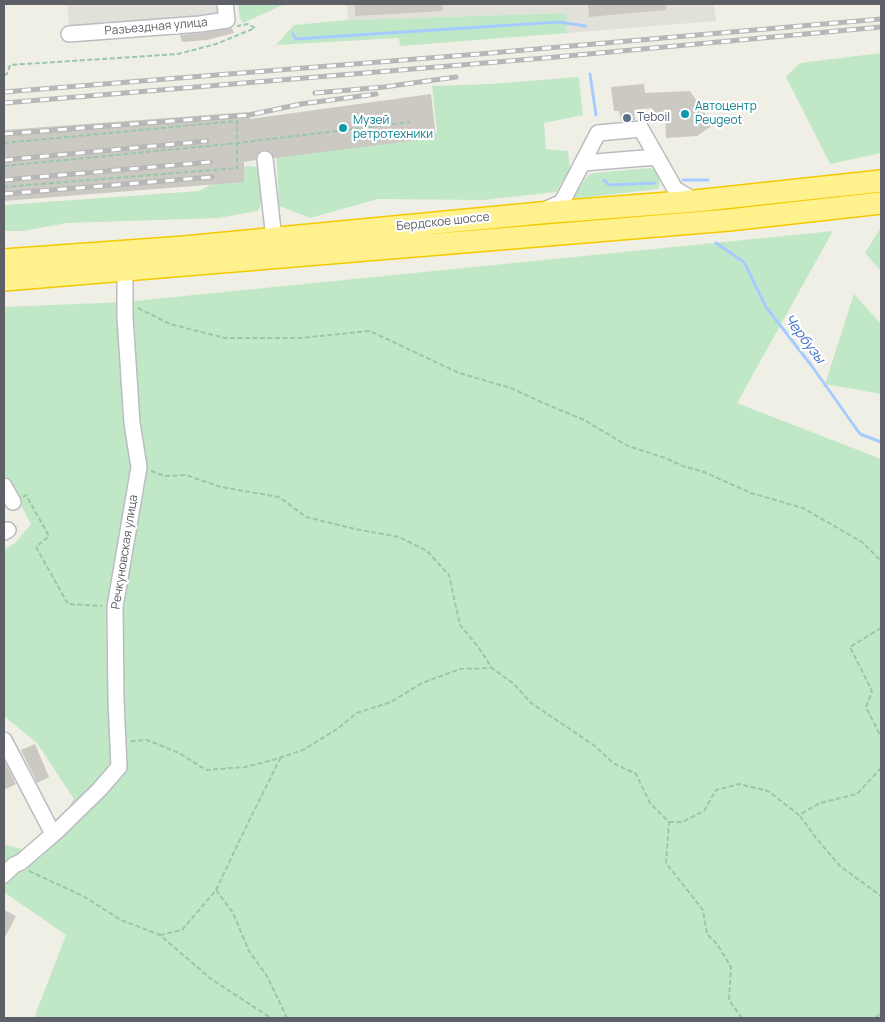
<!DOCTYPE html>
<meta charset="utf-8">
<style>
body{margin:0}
#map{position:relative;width:885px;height:1022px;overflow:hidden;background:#f0efe5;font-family:Manrope,sans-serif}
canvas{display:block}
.frame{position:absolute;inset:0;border:5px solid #5d6066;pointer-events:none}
</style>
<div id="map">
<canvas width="885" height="1022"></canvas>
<div class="frame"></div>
</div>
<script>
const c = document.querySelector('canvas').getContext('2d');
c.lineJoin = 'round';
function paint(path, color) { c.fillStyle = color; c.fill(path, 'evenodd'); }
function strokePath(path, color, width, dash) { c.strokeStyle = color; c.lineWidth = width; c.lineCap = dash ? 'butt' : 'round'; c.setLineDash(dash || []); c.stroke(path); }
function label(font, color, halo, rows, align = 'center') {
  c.font = font + ' Manrope,sans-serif'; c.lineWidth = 4.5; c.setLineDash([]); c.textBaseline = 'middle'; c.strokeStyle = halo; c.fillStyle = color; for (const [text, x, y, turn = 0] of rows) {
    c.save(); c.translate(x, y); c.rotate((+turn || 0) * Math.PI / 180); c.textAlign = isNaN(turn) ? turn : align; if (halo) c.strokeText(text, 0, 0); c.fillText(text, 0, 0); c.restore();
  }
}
paint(new Path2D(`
 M67 4H216L218 19 70 34Z
 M347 4H714L716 21 567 33 565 13 348 20Z`), '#e1e0d9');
paint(new Path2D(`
 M238 4H285L243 23 240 18Z
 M566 13 567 33 400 46 399 38 276 45 294 25 348 20Z
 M881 53V153L830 164 786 77 800 63Z
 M579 77 583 115 544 123 546 149 568 151 570 169 556 192 483 200 378 199 310 218 279 206 276 148 437 133 432 86 489 84Z
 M246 166 258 167 264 195 258 211 218 218 67 223 22 231H4V205L199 191Z
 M649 168 658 170 660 185 658 189 571 199 588 175 594 173Z
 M881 227V271L865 253Z
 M833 231 737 403 881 459V1018H34L66 935 4 892V844L31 852 53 834 74 799 37 743 4 716V550L15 543 31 524 4 474V307L125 302Z
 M854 294 881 324V394L825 384Z`), '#c1e8c6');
strokePath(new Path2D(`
 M293 34 295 39 559 22 586 26
 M590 74 596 115
 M604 180 609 185 655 183
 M683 180H708
 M716 243 744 262 766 307 811 365 860 434 881 442`), '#a6ccff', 3);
paint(new Path2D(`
 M355 4H442L443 11 355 16Z
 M588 4H666V10L589 17Z
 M232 28 234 33 207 40 182 42 180 35 201 33Z
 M644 84 645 93 690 91 713 125 697 136 666 138 665 114 652 115V108L634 110 635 120 621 121 619 111H614L611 87Z
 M431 94 436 138 274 158 269 151 263 150 257 155 256 160 244 162V182L4 201V130L249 112 250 119Z
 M35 744 49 777 37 783 21 750Z
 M4 760 16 784 4 790Z
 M4 910 16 916 4 939Z`), '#cbc9c2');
const minor = new Path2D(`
 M69 34 200 24 227 20 225 4
 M265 159 274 239
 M583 163 657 157
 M545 210 562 202 598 133 641 129 675 189 695 201
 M4 486 13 502
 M4 532 8 530
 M4 740 53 834
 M4 875 14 865 21 862 58 830 99 790 119 767 116 700 115 607 139 467 132 423 125 317V270`);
const highway = new Path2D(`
 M4 260 184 247 540 213 695 201 881 181
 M4 280 729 220 881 203`);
strokePath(minor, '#babcc1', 18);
strokePath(highway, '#f5c900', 24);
strokePath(new Path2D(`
 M4 75 7 74 10 65 178 54 216 44 255 28 248 24 237 26
 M4 143 237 121V168L4 187
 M4 166 238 143 410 122
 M138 308 170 324 225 338H300L370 331 459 373 511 388 541 402 584 420 628 446 665 458 683 466 704 472 751 493 803 508 862 542 881 561
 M151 471 165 476 186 475 221 487 279 497 306 517 355 529 399 537 427 551 449 575 460 625 479 648 492 668 514 684 531 703 595 746 613 763 636 774 650 803 669 822 666 863 703 910 707 934 717 944 731 967 729 1000 742 1018
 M23 497 26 495 49 536 36 547 68 604 102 606
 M881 628 850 647 872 691 866 707 881 737
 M131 742 132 741 147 740 179 753 206 770 245 767 273 760 303 750 337 729 357 713 391 702 422 683 460 669 492 668
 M800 816 816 838 840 866 881 896
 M669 822H682L704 811 716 790 739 784 768 791 799 815 820 803 857 794 881 768
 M29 871 83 896 121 920 160 935 211 979 271 1018
 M216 890 233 913 249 951 267 976 287 1018
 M160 935 182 930 216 890 246 827 281 757
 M876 1018 881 1012`), '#98c7ac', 2, [5, 2.5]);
strokePath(minor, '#fff', 15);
strokePath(highway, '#fff18d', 21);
const rail = new Path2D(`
 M4 92 479 54 881 19
 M315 93 384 87 456 77
 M4 103 545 58 881 27
 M4 134 249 115 301 104 376 94
 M4 160 207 141
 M4 180 210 162
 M4 194 212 177`);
strokePath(rail, '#b6b7b7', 5);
strokePath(rail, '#fff', 3, [9]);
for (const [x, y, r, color] of [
 [685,114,5,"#0f9aa8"],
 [627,118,5,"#5c6f8a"],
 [343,128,5,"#0f9aa8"]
]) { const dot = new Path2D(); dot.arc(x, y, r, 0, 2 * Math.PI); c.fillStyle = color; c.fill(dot); strokePath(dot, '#fff', 2); }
label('12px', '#5d6066', '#fff', [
 ["Разъездная улица",156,27,-5],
 ["Бердское шоссе",443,222,-6],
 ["Речкуновская улица",125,552,-81]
]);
label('12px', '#0d838f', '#fff', [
 ["Автоцентр",695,107],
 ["Peugeot",695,121],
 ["Музей",353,121],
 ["ретротехники",353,135]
], 'left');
label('12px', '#4e5e75', '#fff', [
 ["Teboil",637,118]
], 'left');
label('italic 14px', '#4372c8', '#fff', [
 ["Чербузы",804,339,53]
]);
</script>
